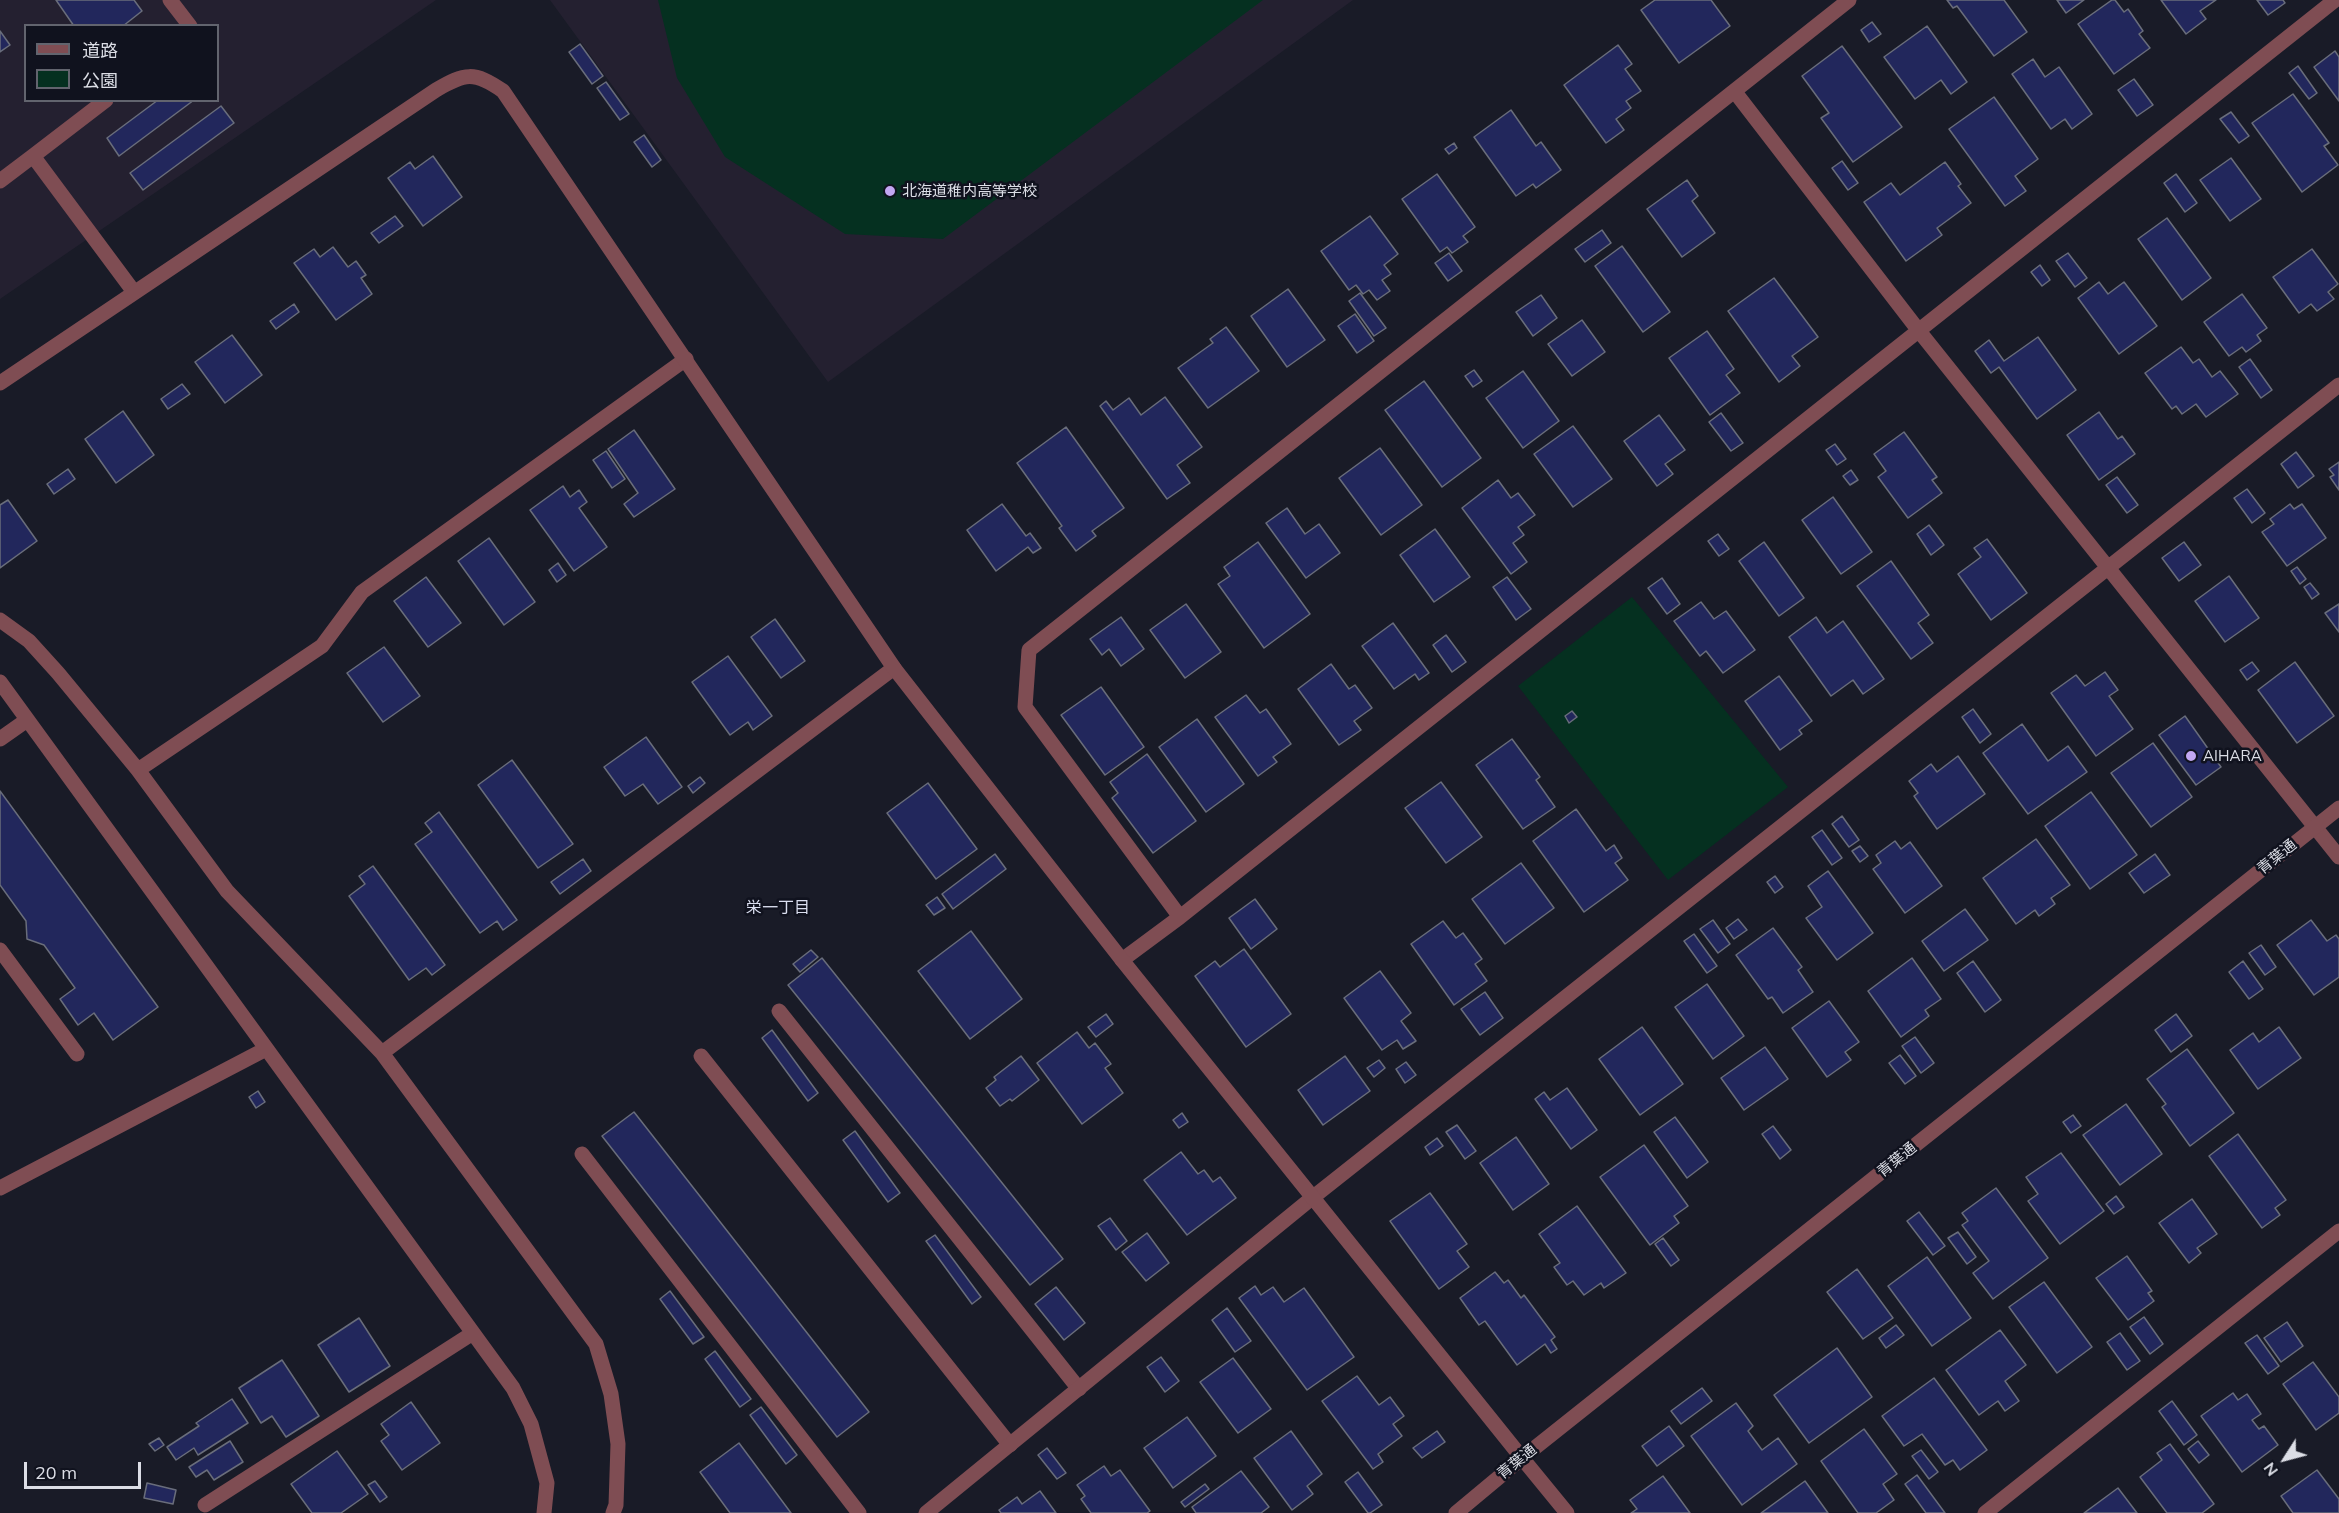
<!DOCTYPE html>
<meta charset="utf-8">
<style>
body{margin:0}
#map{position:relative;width:2339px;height:1513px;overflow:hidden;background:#191b27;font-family:Mulish,"Noto Sans JP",sans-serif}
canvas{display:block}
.legend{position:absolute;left:24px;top:24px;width:195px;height:78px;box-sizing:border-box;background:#10121e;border:2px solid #62646e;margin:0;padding:8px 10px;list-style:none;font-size:18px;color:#dcdee6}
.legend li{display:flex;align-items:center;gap:12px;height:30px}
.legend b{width:30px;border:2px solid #62646e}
.north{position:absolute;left:2255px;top:1429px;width:60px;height:60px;-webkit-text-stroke:4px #10121e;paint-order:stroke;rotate:234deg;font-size:16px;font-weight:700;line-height:24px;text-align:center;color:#dcdee6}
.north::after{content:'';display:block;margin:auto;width:21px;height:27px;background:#dcdee6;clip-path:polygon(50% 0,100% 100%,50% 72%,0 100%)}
.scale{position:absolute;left:24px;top:1462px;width:117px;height:27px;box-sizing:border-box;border:3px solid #dcdee6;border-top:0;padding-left:8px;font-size:18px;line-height:21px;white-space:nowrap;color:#dcdee6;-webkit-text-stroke:4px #10121e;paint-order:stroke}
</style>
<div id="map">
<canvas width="2339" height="1513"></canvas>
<ul class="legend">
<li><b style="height:8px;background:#7f4d53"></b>道路</li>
<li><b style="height:16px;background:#053020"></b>公園</li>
</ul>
<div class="north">N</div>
<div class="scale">20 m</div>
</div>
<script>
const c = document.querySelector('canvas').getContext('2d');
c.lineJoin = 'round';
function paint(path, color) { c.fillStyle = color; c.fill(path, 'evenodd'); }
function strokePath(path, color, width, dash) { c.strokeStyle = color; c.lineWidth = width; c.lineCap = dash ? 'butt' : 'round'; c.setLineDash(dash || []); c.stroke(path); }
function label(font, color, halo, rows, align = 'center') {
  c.font = font + ' Mulish,"Noto Sans JP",sans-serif'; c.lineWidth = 5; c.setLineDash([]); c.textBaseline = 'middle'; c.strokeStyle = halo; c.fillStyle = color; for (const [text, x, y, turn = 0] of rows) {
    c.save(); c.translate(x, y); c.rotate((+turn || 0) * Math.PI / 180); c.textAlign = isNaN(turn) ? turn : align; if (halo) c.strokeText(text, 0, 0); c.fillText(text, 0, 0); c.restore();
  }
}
paint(new Path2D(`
 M0 0H436L0 299ZM26 26H218V100H26Z
 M550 0H1353L828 382Z`), '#242030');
paint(new Path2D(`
 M658 0H1263L943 239 845 234 725 157 677 78Z
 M1632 597 1788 787 1668 880 1518 686Z`), '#053020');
const building = new Path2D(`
 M56 0H134L142 11 123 26H74Z
 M1655 0H1711L1730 26 1679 63 1641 10Z
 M1947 0H2004L2027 32 1994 56 1957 6 1953 8Z
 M2057 0H2084L2066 13Z
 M2112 0H2115L2124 12 2128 9 2143 31 2139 34 2150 48 2114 74 2078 24Z
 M2161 0H2216L2200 11 2206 19 2186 34Z
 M2257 0H2283L2285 3 2268 15Z
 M1872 22 1881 34 1869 42 1861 30Z
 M1927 26 1967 82 1951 94 1941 80 1915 99 1884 57Z
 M0 31 10 45 0 52Z
 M580 44 603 76 592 84 569 52Z
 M1618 45 1632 64 1625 69 1641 91 1626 101 1631 108 1616 119 1624 130 1606 143 1564 85Z
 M1842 46 1902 127 1853 162 1821 118 1829 113 1802 76Z
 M2335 51 2339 57V101L2314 67Z
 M2033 59 2045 77 2059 67 2092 114 2072 129 2065 119 2051 129 2012 74Z
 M2298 66 2317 93 2309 99 2289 73Z
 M2134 79 2153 105 2137 116 2118 90Z
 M606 82 629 114 620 120 597 88Z
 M2293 94 2329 143 2324 146 2338 165 2302 192 2252 123Z
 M1994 97 2038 159 2015 176 2026 191 2005 206 1949 129Z
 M158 100H194L119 156 107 138Z
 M221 106 234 123 143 190 130 173Z
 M1511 110 1536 146 1541 142 1561 170 1536 188 1533 184 1516 196 1474 137Z
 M2231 112 2249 136 2239 143 2220 119Z
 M644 135 661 160 652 167 634 142Z
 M1454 143 1457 148 1449 154 1445 149Z
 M433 156 462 197 423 226 388 178 410 162 415 169Z
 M2231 158 2261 199 2230 221 2200 180Z
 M1842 161 1858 183 1848 190 1832 168Z
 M1945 162 1961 184 1958 186 1971 203 1937 228 1942 235 1906 261 1864 202 1891 183 1900 195Z
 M1437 174 1475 227 1463 236 1468 242 1452 253 1447 247 1440 252 1402 199Z
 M2176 174 2197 203 2185 212 2164 183Z
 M1687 180 1698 196 1692 201 1715 233 1682 257 1647 209Z
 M395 216 403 226 379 243 371 233Z
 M1370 216 1398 254 1384 265 1391 274 1382 280 1390 291 1377 300 1369 290 1363 294 1356 285 1349 290 1321 251Z
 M2167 218 2211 278 2182 300 2138 239Z
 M1602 230 1611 243 1585 262 1575 249Z
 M1622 246 1670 312 1643 332 1595 266Z
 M333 247 348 267 356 261 366 275 361 278 372 294 336 320 294 263 314 249 320 257Z
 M2312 249 2338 284 2328 292 2334 299 2317 311 2311 304 2299 313 2273 277Z
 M1449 253 1462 271 1448 281 1435 263Z
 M2068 253 2087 278 2075 287 2056 261Z
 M2040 265 2050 280 2042 286 2031 272Z
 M1774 278 1818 337 1792 356 1800 366 1779 382 1728 311Z
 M2099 282 2108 294 2124 282 2157 326 2119 354 2078 298Z
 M1288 289 1325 340 1287 367 1251 316Z
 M1360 293 1386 328 1374 336 1349 301Z
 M2242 294 2267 328 2257 335 2261 341 2246 352 2242 347 2229 356 2204 322Z
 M1541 295 1557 318 1533 336 1516 312Z
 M294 304 299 312 276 329 270 321Z
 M1355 314 1374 341 1357 353 1338 326Z
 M1582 320 1605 352 1572 376 1548 344Z
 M1226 327 1259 371 1208 408 1178 368 1213 343 1210 339Z
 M1707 331 1734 369 1726 375 1740 393 1710 415 1669 358Z
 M232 335 262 375 225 403 195 362Z
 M2038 337 2076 390 2037 419 1999 367 1991 373 1975 351 1989 340 2004 361Z
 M2181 347 2193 363 2199 359 2212 377 2220 371 2238 394 2206 417 2196 404 2182 414 2176 406 2172 409 2145 373Z
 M2250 359 2272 390 2261 398 2239 367Z
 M1474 370 1482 381 1473 387 1465 376Z
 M1523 371 1559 421 1523 448 1486 398Z
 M1424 381 1481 458 1442 487 1385 410Z
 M182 384 190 394 168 409 161 399Z
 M1165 397 1202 447 1177 465 1190 483 1167 499 1100 406 1106 401 1113 410 1129 398 1141 415Z
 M123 411 154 455 116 483 85 439Z
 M2099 412 2118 439 2122 436 2135 454 2099 480 2067 435Z
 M1721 413 1743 443 1731 451 1709 422Z
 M1659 415 1685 450 1665 464 1673 474 1657 486 1624 441Z
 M1573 426 1612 479 1573 507 1534 454Z
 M1066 427 1124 508 1092 531 1096 536 1076 551 1059 528 1062 526 1017 463Z
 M634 430 675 489 634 517 624 504 638 493 608 449Z
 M1904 432 1937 477 1932 480 1942 493 1908 518 1878 477 1886 471 1874 454Z
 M1835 444 1846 459 1837 465 1826 450Z
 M1380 448 1422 505 1381 535 1339 478Z
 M606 451 625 479 612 488 593 460Z
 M2296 452 2314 476 2298 488 2281 464Z
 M2339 462V490L2330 477 2334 475 2329 469Z
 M68 469 75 479 54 494 47 484Z
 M1851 470 1858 480 1850 485 1843 476Z
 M2117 477 2138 505 2127 513 2106 485Z
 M1498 480 1511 498 1518 493 1535 515 1518 527 1524 535 1513 543 1527 562 1511 574 1462 508Z
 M563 486 570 497 579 490 587 502 579 508 607 547 574 571 530 510Z
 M2247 489 2265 513 2252 523 2234 498Z
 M1833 497 1872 552 1841 574 1802 520Z
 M8 500 37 541 0 568V505Z
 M1002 504 1026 536 1030 533 1041 548 1033 553 1028 547 996 571 967 530Z
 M2290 504 2294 509 2302 504 2326 538 2287 566 2262 532 2274 524 2270 519Z
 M1287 508 1305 534 1319 524 1340 553 1306 578 1266 523Z
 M1929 525 1944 545 1931 555 1917 534Z
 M1435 529 1470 577 1434 602 1400 555Z
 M1718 534 1729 549 1719 556 1708 541Z
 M489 538 535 602 504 625 458 561Z
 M1987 539 2027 593 1991 620 1958 574 1981 557 1974 548Z
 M1258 542 1310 614 1264 648 1218 584 1230 576 1224 567Z
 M1764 542 1804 598 1779 616 1739 561Z
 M2184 542 2201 565 2179 581 2162 558Z
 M1891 561 1929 615 1918 623 1933 643 1911 659 1857 586Z
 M558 563 566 575 557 582 549 570Z
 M2297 567 2306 579 2300 584 2291 571Z
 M2229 576 2259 618 2225 642 2195 601Z
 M426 577 461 623 428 647 394 601Z
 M1507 577 1531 609 1516 620 1493 587Z
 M1662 578 1680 604 1667 614 1648 588Z
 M2310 583 2319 594 2312 599 2304 587Z
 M1701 602 1714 619 1726 611 1755 650 1723 673 1706 651 1700 656 1674 621Z
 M1186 604 1221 652 1185 678 1150 630Z
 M2339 604V632L2325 613Z
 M1121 617 1144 649 1121 666 1109 649 1102 655 1090 639Z
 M1816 617 1827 633 1843 621 1884 679 1863 694 1853 680 1831 696 1789 637Z
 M775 619 805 661 781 678 751 637Z
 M1393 623 1429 673 1419 680 1415 674 1394 689 1362 646Z
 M1446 635 1466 662 1452 672 1433 645Z
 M384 647 420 696 383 722 347 673Z
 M728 656 772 716 753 730 748 722 730 735 692 682Z
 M2252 662 2259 671 2247 680 2240 670Z
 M2295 662 2334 716 2297 743 2258 690Z
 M1331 664 1349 689 1355 685 1372 708 1354 721 1361 730 1339 745 1298 689Z
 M2105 672 2118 690 2109 696 2133 729 2096 756 2051 693 2076 675 2085 686Z
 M1779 676 1812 721 1799 730 1802 734 1780 750 1745 701Z
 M1101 687 1144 747 1105 775 1061 715Z
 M1246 695 1260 713 1266 709 1291 744 1273 757 1277 762 1258 776 1215 717Z
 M1973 709 1991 734 1980 743 1962 717Z
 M1572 711 1577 717 1569 723 1565 716Z
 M2185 716 2221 767 2196 785 2159 735Z
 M1197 719 1244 784 1206 812 1159 747Z
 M2022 724 2048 761 2068 746 2087 772 2028 814 1983 753Z
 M646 737 682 787 658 804 643 784 625 796 604 767Z
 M1512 739 1540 777 1536 780 1555 807 1523 829 1476 765Z
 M2153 743 2192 797 2151 827 2111 773Z
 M1147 754 1196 821 1153 853 1112 798 1118 793 1110 782Z
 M1958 756 1985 794 1937 829 1914 796 1918 793 1909 781 1931 764 1937 772Z
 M512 760 573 844 538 868 478 785Z
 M700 777 705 783 693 793 688 786Z
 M1441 782 1482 837 1446 863 1405 808Z
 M928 783 977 849 936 879 887 813Z
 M0 791 158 1007 113 1040 94 1013 78 1025 60 999 75 988 44 945 27 939 26 921 0 885Z
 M2091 792 2137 855 2090 889 2045 826Z
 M1576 809 1606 851 1614 845 1622 858 1615 863 1628 880 1584 912 1533 841Z
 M439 812 517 920 503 930 497 921 480 933 415 844 432 832 425 823Z
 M1842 816 1859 840 1849 847 1832 824Z
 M1822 830 1842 858 1832 865 1812 837Z
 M2036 839 2070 885 2051 898 2055 904 2039 916 2035 910 2016 924 1983 878Z
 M1895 841 1901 849 1910 842 1942 886 1905 913 1873 869 1881 863 1876 855Z
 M1860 846 1868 856 1860 862 1852 851Z
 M995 854 1006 869 953 909 942 894Z
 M2155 854 2170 875 2144 893 2129 873Z
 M583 859 591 871 560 894 551 882Z
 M1521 863 1554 908 1505 944 1472 899Z
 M373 866 445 965 432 975 426 968 409 980 349 896 365 884 359 876Z
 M1828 871 1873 933 1837 960 1806 918 1822 907 1808 886Z
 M1775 876 1783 887 1775 893 1767 882Z
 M937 897 945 908 934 915 926 905Z
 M1255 899 1277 929 1251 949 1229 918Z
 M1965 909 1988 940 1944 971 1922 941Z
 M1738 919 1747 930 1734 939 1726 928Z
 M1713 920 1730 944 1718 953 1700 929Z
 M2311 920 2327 941 2336 935 2339 939V977L2314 995 2277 945Z
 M1443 921 1456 938 1463 933 1482 959 1475 964 1487 981 1454 1005 1411 944Z
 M1773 928 1802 967 1798 970 1813 992 1783 1013 1772 997 1768 999 1736 955Z
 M971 931 1022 999 970 1039 918 971Z
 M1694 934 1717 966 1707 973 1684 941Z
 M2261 945 2276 967 2265 975 2249 953Z
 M1244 949 1291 1014 1246 1047 1195 976 1215 961 1220 967Z
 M811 950 818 957 800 972 793 964Z
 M822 958 1063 1259 1030 1285 788 985Z
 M1912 958 1941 999 1925 1010 1929 1016 1901 1037 1868 991Z
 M1973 961 2001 1000 1985 1012 1957 973Z
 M2243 961 2263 989 2249 999 2229 972Z
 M1380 971 1411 1013 1401 1021 1416 1041 1403 1049 1397 1040 1382 1050 1344 998Z
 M1707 984 1744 1036 1713 1059 1675 1007Z
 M1485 992 1503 1018 1480 1035 1461 1009Z
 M1829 1001 1859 1042 1845 1052 1851 1060 1827 1077 1792 1028Z
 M1106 1014 1113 1024 1096 1037 1088 1027Z
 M2176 1014 2192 1036 2171 1052 2155 1030Z
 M1642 1027 1683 1084 1640 1115 1599 1059Z
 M2279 1027 2301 1058 2258 1089 2230 1050 2253 1033 2259 1042Z
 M772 1030 818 1093 808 1101 762 1038Z
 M1077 1032 1089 1048 1095 1043 1111 1064 1105 1068 1123 1093 1082 1124 1037 1063Z
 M1915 1037 1934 1063 1921 1073 1902 1046Z
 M1765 1047 1788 1079 1744 1110 1721 1078Z
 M2187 1049 2234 1113 2190 1146 2162 1107 2166 1104 2147 1079Z
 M1900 1055 1916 1076 1905 1084 1889 1063Z
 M1021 1056 1039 1080 1012 1101 1010 1099 1000 1106 986 1088 996 1080 994 1077Z
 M1345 1056 1370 1091 1323 1125 1298 1090Z
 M1379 1060 1385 1068 1374 1077 1367 1068Z
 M1406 1062 1416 1075 1405 1083 1396 1069Z
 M1567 1088 1597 1130 1571 1149 1535 1099 1544 1092 1550 1100Z
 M258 1091 265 1102 256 1108 249 1097Z
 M2126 1104 2162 1154 2120 1185 2083 1135Z
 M634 1112 869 1412 837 1437 602 1136Z
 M1182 1113 1188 1122 1179 1128 1173 1120Z
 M2073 1115 2081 1126 2071 1133 2063 1122Z
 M1675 1117 1708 1162 1687 1178 1654 1132Z
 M1457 1125 1476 1151 1465 1159 1446 1132Z
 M1773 1126 1791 1150 1780 1159 1762 1134Z
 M855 1131 900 1193 888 1202 843 1140Z
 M2238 1134 2286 1200 2275 1208 2280 1215 2262 1228 2209 1156Z
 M1516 1137 1549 1184 1513 1210 1480 1163Z
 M1437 1138 1443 1146 1430 1155 1425 1147Z
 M1644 1145 1688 1206 1674 1216 1679 1223 1650 1245 1600 1177Z
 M1181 1152 1198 1174 1204 1170 1213 1182 1220 1177 1236 1198 1187 1235 1144 1180Z
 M2061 1153 2104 1211 2060 1244 2028 1201 2038 1194 2026 1177Z
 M1996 1188 2048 1258 1993 1299 1973 1273 1989 1261 1962 1225 1968 1221 1962 1213Z
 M1430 1193 1467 1244 1457 1251 1469 1267 1439 1289 1390 1221Z
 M2116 1196 2124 1207 2114 1214 2106 1204Z
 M2192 1199 2217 1234 2197 1248 2201 1253 2189 1263 2159 1223Z
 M1577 1206 1626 1273 1604 1288 1601 1283 1584 1295 1573 1281 1567 1285 1554 1267 1560 1263 1539 1234Z
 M1919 1212 1945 1246 1933 1255 1907 1221Z
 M1110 1218 1127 1241 1116 1250 1098 1226Z
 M1958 1232 1976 1257 1967 1264 1948 1238Z
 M1147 1233 1169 1263 1146 1281 1122 1252Z
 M935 1235 981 1297 972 1304 926 1241Z
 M1663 1238 1679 1260 1671 1266 1655 1244Z
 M2127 1256 2152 1291 2148 1293 2154 1301 2128 1320 2096 1278Z
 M1927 1257 1971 1318 1932 1346 1888 1286Z
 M1857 1269 1893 1318 1863 1339 1827 1292Z
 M1495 1272 1504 1283 1508 1280 1521 1298 1524 1295 1555 1337 1551 1340 1557 1349 1551 1353 1545 1344 1517 1365 1485 1321 1479 1325 1460 1298Z
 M2044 1282 2092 1347 2057 1373 2009 1307Z
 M1255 1286 1261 1295 1273 1287 1284 1302 1304 1288 1354 1357 1307 1390 1239 1298Z
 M1056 1287 1085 1323 1064 1340 1035 1304Z
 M670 1291 704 1337 693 1344 660 1299Z
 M1227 1308 1251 1341 1235 1352 1212 1320Z
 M2144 1317 2163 1344 2150 1354 2130 1327Z
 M359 1318 390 1366 349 1392 318 1345Z
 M2287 1322 2303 1346 2281 1362 2264 1338Z
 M1896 1325 1904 1335 1886 1348 1879 1338Z
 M2000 1330 2026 1365 2005 1381 2019 1401 2005 1411 1998 1401 1979 1415 1946 1370Z
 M2120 1333 2140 1361 2127 1370 2107 1342Z
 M2257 1335 2279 1366 2268 1374 2245 1343Z
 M1837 1348 1872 1397 1809 1443 1774 1395Z
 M715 1351 751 1399 740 1407 705 1359Z
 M1161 1357 1179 1381 1165 1392 1147 1367Z
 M1233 1358 1271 1409 1238 1433 1200 1382Z
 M282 1360 319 1416 286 1437 272 1416 261 1423 239 1388Z
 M2313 1362 2339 1397V1413L2316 1430 2283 1384Z
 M1357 1376 1379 1405 1390 1397 1404 1416 1393 1424 1402 1436 1378 1454 1383 1462 1373 1469 1322 1401Z
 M1934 1378 1987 1450 1960 1470 1953 1460 1945 1465 1922 1434 1904 1446 1882 1416Z
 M1702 1388 1712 1401 1681 1424 1671 1411Z
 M2233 1393 2238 1400 2247 1394 2261 1414 2252 1420 2259 1429 2264 1426 2278 1445 2242 1472 2201 1416Z
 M232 1399 248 1423 198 1455 194 1448 176 1460 167 1447 199 1426 196 1423Z
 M2172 1401 2197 1435 2184 1445 2159 1411Z
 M411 1402 440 1443 402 1470 381 1441 389 1435 381 1424Z
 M1736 1403 1753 1426 1748 1431 1762 1450 1778 1438 1797 1464 1742 1505 1691 1436Z
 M761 1407 797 1455 786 1464 750 1415Z
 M1187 1417 1216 1456 1173 1488 1144 1448Z
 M1669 1426 1684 1446 1657 1466 1642 1446Z
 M1864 1429 1897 1474 1883 1484 1894 1500 1876 1513H1858L1821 1461Z
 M1291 1431 1322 1474 1307 1486 1313 1494 1292 1510 1254 1458Z
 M1437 1431 1445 1442 1422 1458 1413 1448Z
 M159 1438 164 1445 155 1451 149 1444Z
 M230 1441 243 1462 214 1480 207 1470 196 1477 189 1467Z
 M2198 1441 2209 1455 2199 1463 2188 1449Z
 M739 1443 791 1513H730L700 1472Z
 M2170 1444 2214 1504 2202 1513H2167L2140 1477 2162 1460 2157 1453Z
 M1047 1448 1066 1473 1057 1479 1038 1455Z
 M1921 1450 1938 1472 1929 1479 1912 1456Z
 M337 1451 368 1494 341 1513H312L291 1484Z
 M1104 1466 1111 1476 1120 1470 1150 1511 1147 1513H1091L1081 1499 1085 1496 1077 1485Z
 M2317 1470 2339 1499V1513H2293L2281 1496Z
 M1241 1471 1269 1507 1261 1513H1196L1192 1507Z
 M1358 1472 1382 1505 1370 1513H1368L1345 1482Z
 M1917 1475 1945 1513H1926L1905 1484Z
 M1663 1476 1690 1513H1631L1637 1509 1630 1500Z
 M375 1481 387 1497 380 1502 368 1485Z
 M1805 1481 1828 1513H1761Z
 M147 1483 176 1490 173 1504 144 1498Z
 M1205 1484 1209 1489 1185 1507 1181 1502Z
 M2118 1488 2137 1513H2084Z
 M1040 1491 1056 1513H1001L999 1510 1017 1497 1022 1504Z`);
paint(building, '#22275c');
strokePath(building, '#696d7b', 1.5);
strokePath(new Path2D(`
 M170 0 190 26
 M106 100 33 156 134 292
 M0 181 33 156
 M0 682 513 1388 531 1424 547 1483 544 1513
 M0 739 27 720
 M0 950 77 1054
 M779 1011 1079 1389
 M701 1056 1010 1445
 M582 1154 859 1513
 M0 1188 266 1049
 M205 1505 473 1333`), '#7f4d53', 15);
strokePath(new Path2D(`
 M1735 92 1919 331 2339 857
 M0 620 29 641 58 673 138 770 227 891 382 1053 596 1344 611 1394 618 1444 616 1505 613 1513
 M138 770 322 646 362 592 686 359
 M1180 917 1025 707 1029 650 1849 0
 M1122 960 1180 917 2335 0
 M382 1053 894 668
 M1522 1458 1567 1513
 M926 1513 1312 1198 2339 385
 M1985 1513 2339 1231`), '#7f4d53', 15);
strokePath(new Path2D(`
 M0 383 436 90C465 73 474 71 503 91L894 668 1122 960 1522 1458
 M1456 1513 1522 1458 2339 808`), '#7f4d53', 15);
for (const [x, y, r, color] of [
 [890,191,6,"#c2a7f2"],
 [2191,756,6,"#c2a7f2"]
]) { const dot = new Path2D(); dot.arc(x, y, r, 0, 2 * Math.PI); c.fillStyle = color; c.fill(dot); strokePath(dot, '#10121e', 2); }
label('15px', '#dcdee6', '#10121e', [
 ["北海道稚内高等学校",902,191],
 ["AIHARA",2203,756]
], 'left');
label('15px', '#dcdee6', '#10121e', [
 ["青葉通",2277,857,-39],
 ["青葉通",1897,1160,-39],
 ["青葉通",1517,1462,-39]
]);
label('16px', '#dbdff0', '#10121e', [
 ["栄一丁目",778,908]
]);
</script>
